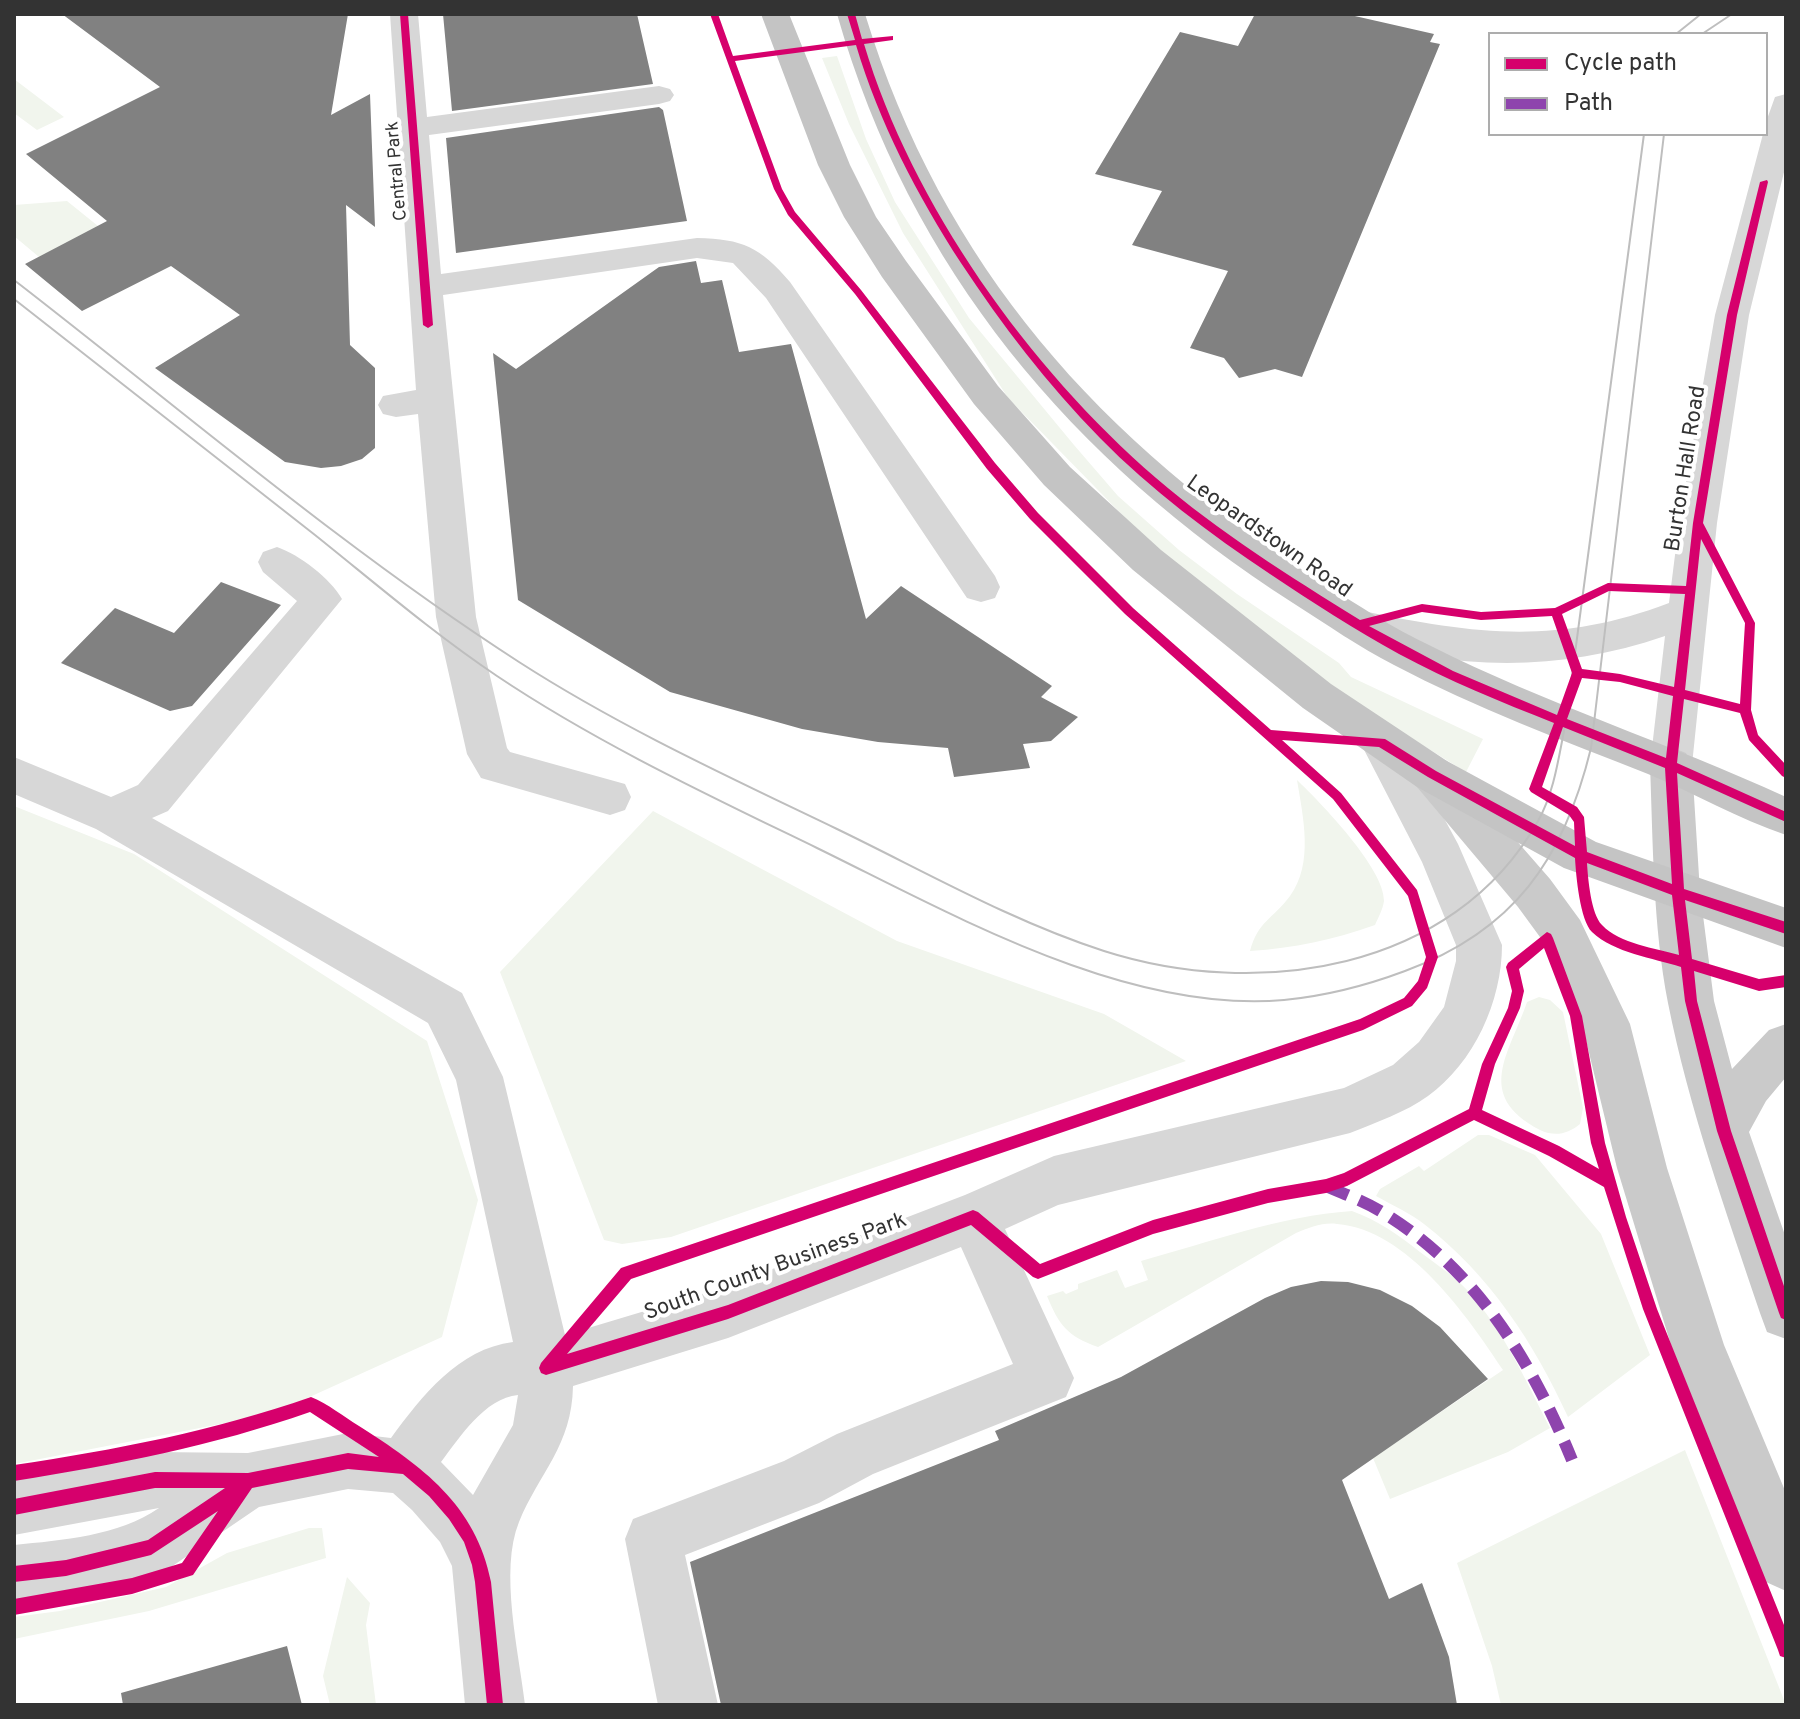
<!DOCTYPE html>
<style>
body{margin:0}
#map{position:relative;width:1800px;height:1719px;overflow:hidden;background:#fff;font-family:Overpass,sans-serif}
canvas{display:block}
.frame{position:absolute;inset:0;border:16px solid #333;pointer-events:none}
.legend{position:absolute;left:1488px;top:32px;width:280px;height:104px;box-sizing:border-box;background:#fff;border:2px solid #adadad;margin:0;padding:10px 14px;list-style:none;font-size:24px;color:#333}
.legend li{display:flex;align-items:center;gap:16px;height:40px}
.legend b{width:40px;border:2px solid #adadad}
</style>
<div id="map">
<canvas width="1800" height="1719"></canvas>
<div class="frame"></div>
<ul class="legend">
<li><b style="height:10px;background:#d6006c"></b>Cycle path</li>
<li><b style="height:10px;background:#8e44ad"></b>Path</li>
</ul>
</div>
<script>
const c = document.querySelector('canvas').getContext('2d');
c.lineJoin = 'round';
function paint(path, color) { c.fillStyle = color; c.fill(path, 'evenodd'); }
function strokePath(path, color, width, dash) { c.strokeStyle = color; c.lineWidth = width; c.lineCap = dash ? 'butt' : 'round'; c.setLineDash(dash || []); c.stroke(path); }
function label(font, color, halo, rows, align = 'center') {
  c.font = font + ' Overpass,sans-serif'; c.lineWidth = 8; c.setLineDash([]); c.textBaseline = 'middle'; c.strokeStyle = halo; c.fillStyle = color; for (const [text, x, y, turn = 0] of rows) {
    c.save(); c.translate(x, y); c.rotate((+turn || 0) * Math.PI / 180); c.textAlign = isNaN(turn) ? turn : align; if (halo) c.strokeText(text, 0, 0); c.fillText(text, 0, 0); c.restore();
  }
}
paint(new Path2D(`
 M837 56 866 139 895 202 969 318 1074 445 1118 496 1179 550 1237 594 1339 663 1351 677 1483 739 1466 772 1330 688 1221 602 1138 531 1008 398 903 233 849 124 822 58Z
 M14 79 64 117 37 130 14 113Z
 M67 201 98 226 39 257 14 236V205Z
 M1297 780C1320 802 1385 869 1384 901 1383 909 1378 918 1375 925 1333 940 1294 948 1250 951 1258 921 1273 919 1290 896 1314 863 1303 817 1297 780Z
 M14 806 134 854 427 1041 478 1200 442 1337 272 1414 14 1464Z
 M653 811 897 941 1104 1014 1186 1061 671 1237 622 1244 604 1240 500 972Z
 M1539 997 1550 1000 1563 1012 1583 1108 1580 1124C1568 1134 1555 1137 1540 1130 1473 1095 1510 1053 1527 1002Z
 M1478 1135H1489L1535 1155 1601 1234 1650 1355 1568 1417C1534 1343 1490 1275 1424 1224 1410 1213 1392 1205 1376 1196L1380 1189 1419 1166 1424 1171Z
 M1352 1211C1377 1220 1399 1235 1420 1252 1433 1262 1447 1271 1459 1282 1499 1320 1525 1379 1550 1428L1508 1452 1390 1499 1373 1458 1503 1370C1468 1317 1407 1229 1337 1224 1323 1222 1309 1228 1296 1233L1098 1347C1067 1336 1059 1325 1047 1296L1063 1291 1066 1294 1078 1289V1284L1117 1270 1125 1288 1148 1280 1141 1261C1210 1242 1280 1216 1352 1211Z
 M1685 1450 1786 1705H1501L1492 1666 1457 1563Z
 M309 1528H322L326 1558 149 1611 14 1639V1617L60 1611 166 1587 227 1553Z
 M347 1577 370 1603 366 1625 376 1705H330L323 1676Z`), '#f1f5ed');
paint(new Path2D(`
 M62 14H348L331 115 370 94 375 227 346 205 350 345 375 368V448L362 459 341 466 321 468 285 462 155 368 240 315 171 266 82 311 25 264 107 221 26 154 160 87Z
 M443 14H637L653 84 452 111Z
 M1255 14H1346L1434 34 1430 42 1440 44 1302 377 1275 369 1239 378 1224 358 1190 348 1228 271 1132 245 1162 191 1095 174 1180 32 1238 46Z
 M659 107 663 110 687 221 456 253 446 138Z
 M696 261 701 283 722 280 739 352 791 344 866 619 901 586 1052 686 1041 697 1078 717 1051 741 1023 744 1030 768 954 777 948 748 878 742 802 729 670 692 518 600 493 353 516 369 659 267Z
 M221 582 281 605 192 706 170 711 61 663 115 608 174 633Z
 M1321 1281 1348 1282 1380 1290 1412 1306 1440 1327 1488 1379 1342 1480 1389 1599 1422 1583 1449 1657 1457 1705H721L690 1562 999 1440 995 1431 1121 1377 1265 1298 1291 1287Z
 M287 1646 302 1705H123L121 1693Z`), '#818181');
paint(new Path2D(`
 M390 14H418L427 117 659 86 670 89 674 95 670 101 659 104 429 135 441 274 697 238C743 239 760 247 790 282L995 576 1000 587 995 598 981 602 967 598 766 298 733 263 697 258 443 295 476 617 507 748 510 752 625 784 631 797 625 810 610 815 481 778 467 754 436 617 418 414 396 417 383 414 378 405 383 396 416 390Z
 M1786 94V164L1749 315 1717 523 1692 765 1686 777 1671 783 1656 777 1650 765 1665 636C1557 673 1453 671 1344 636L1338 625 1344 614 1358 610C1473 634 1556 646 1669 603L1679 523 1715 315 1763 134H1766V122L1775 97Z
 M277 547C300 555 330 578 342 599L168 811 152 818 462 993 503 1077 565 1335 728 1286 965 1195 1054 1156 1344 1088 1393 1065 1419 1042 1444 1007 1456 961V945L1422 862 1360 742 1366 730 1381 725 1396 730 1458 844 1502 945C1502 1001 1474 1063 1428 1096 1406 1112 1375 1123 1350 1133L1058 1205 1005 1229 1074 1378 1066 1397 873 1474 819 1503 685 1555 718 1705H658L625 1539 633 1519 784 1461 837 1434 1013 1364 961 1247 728 1338 573 1386C572 1446 539 1473 519 1522 499 1571 519 1652 525 1705H465L452 1566 440 1542 412 1510 393 1493 348 1489 259 1507 171 1567 151 1575 66 1597 14 1603V1545C63 1540 118 1536 159 1508L14 1535V1479L155 1452 248 1453 348 1433 391 1438C422 1396 458 1349 513 1342L456 1080 428 1023 96 829 14 794V757L111 797 138 785 297 601 263 572 258 562 263 552ZM518 1395 513 1425 473 1495 441 1462C460 1437 485 1398 518 1395Z`), '#d7d7d7');
paint(new Path2D(`
 M1671 747 1686 753 1692 765 1700 892 1714 1001 1732 1069 1769 1030 1786 1024V1077L1766 1101 1749 1132 1786 1238V1339L1767 1332 1760 1313C1726 1211 1689 1109 1668 1003 1653 925 1653 844 1650 765L1656 753Z
 M1432 756 1447 761 1550 879 1580 920 1630 1024 1667 1168 1724 1345 1786 1493V1591L1766 1582 1671 1345 1617 1168 1582 1024 1563 977 1548 948 1518 907 1417 787 1411 774 1417 761Z`), '#cacaca');
paint(new Path2D(`
 M761 14H789L850 165 876 217 906 261 998 386 1070 467 1161 550 1331 684 1447 761 1596 842 1786 908V948L1564 868 1417 787 1303 708 1133 570 1044 485 974 404 882 277 844 217 818 165Z
 M837 14H865C942 265 1102 445 1322 582 1357 605 1393 628 1431 646 1546 704 1669 743 1786 797V835C1739 819 1694 793 1648 774 1562 740 1476 708 1394 665 1359 647 1326 624 1293 603 1072 461 910 269 837 14Z`), '#c4c4c4');
strokePath(new Path2D(`
 M1676 34 1701 14
 M1702 34 1732 14
 M14 280C181 409 342 548 519 662 620 727 729 777 837 829 924 871 1011 921 1104 951 1257 1000 1453 972 1538 821 1555 791 1559 754 1566 721L1644 134
 M14 299C114 378 215 456 315 535 375 583 433 633 497 676 597 743 708 795 817 848 954 915 1127 1014 1284 1000 1326 996 1365 986 1405 971 1514 931 1564 859 1591 748L1664 134`), '#bebebe', 2);
strokePath(new Path2D(`
 M1326 1186C1344 1194 1364 1201 1382 1212 1476 1269 1531 1360 1572 1460`), '#8e44ad', 12, [24, 12]);
paint(new Path2D(`
 M400 14H408L433 325 428 328 423 325Z
 M710 14H718L733 56 855 40 847 14H855L862 39 893 36V40L864 44C912 205 1029 368 1156 478 1219 532 1289 576 1360 620L1422 604 1481 612 1555 608 1608 583 1686 586 1693 523 1727 315 1760 182 1767 180 1768 182 1737 315 1703 523 1755 623 1751 710 1758 735 1786 765V778L1782 776 1749 740 1740 713 1684 699 1677 763 1786 812V822L1677 773 1684 889 1786 922V934L1685 900 1692 959 1759 979 1786 975V987L1759 991 1694 971 1697 1001 1731 1131 1786 1292V1320L1781 1318 1779 1313 1717 1131 1685 1001 1681 967C1653 958 1614 953 1592 932 1580 920 1576 876 1575 858L1428 777 1379 747 1282 740 1341 793 1417 890 1438 957 1427 988 1412 1006 1363 1030 631 1279 567 1354 728 1305 973 1210 978 1212 1040 1264 1153 1220 1268 1189 1326 1179 1344 1173 1469 1109 1482 1064 1508 1008 1512 991 1506 967 1508 963 1547 932 1551 934 1553 938 1582 1016 1605 1143 1626 1217 1657 1309 1786 1630V1658L1780 1656 1778 1650 1643 1309 1604 1187 1549 1156 1474 1120 1347 1186 1326 1193 1268 1203 1153 1234 1038 1279 1033 1277 971 1225 728 1319 546 1375 541 1373 539 1368 541 1363 621 1268 1360 1019 1404 998 1418 981 1426 957 1408 896 1333 799 1125 614 1030 519 987 469 855 294 788 215 774 189ZM856 45C879 122 917 195 961 263 1002 325 1047 384 1100 438 1151 490 1210 534 1270 574 1312 602 1355 630 1399 654 1449 681 1501 702 1554 723L1529 789 1531 792 1569 815 1574 822 1575 846 1436 771 1385 739 1271 730 1133 608 1038 513 995 463 861 290 795 212 782 189 735 61ZM1701 539 1745 623 1740 704 1685 690ZM1609 591 1685 594 1674 687 1620 674 1582 669 1562 614ZM1422 612 1481 620 1552 616 1572 673 1557 715 1453 671 1369 626ZM1582 678 1620 682 1673 696 1666 758 1567 719ZM1563 727 1665 768 1672 884 1587 852 1584 817 1577 807 1542 787ZM1587 863 1672 895 1679 955C1655 948 1620 944 1602 925 1591 914 1588 879 1587 863ZM1544 948 1570 1016 1591 1143 1599 1169 1559 1146 1482 1110 1495 1064 1520 1008 1524 991 1519 969Z
 M311 1397C328 1404 343 1416 359 1426 422 1466 476 1505 491 1582L503 1705H487L475 1582 472 1565 464 1542 449 1519 429 1496 403 1474 348 1469 252 1488 193 1575 132 1594 14 1615V1599L132 1578 182 1563 218 1511 151 1555 66 1576 14 1582V1566L66 1560 148 1540 225 1488H155L14 1515V1499L155 1472 248 1473 348 1453 379 1457 310 1412C213 1446 115 1465 14 1481V1465C115 1450 214 1431 311 1397Z`), '#d6006c');
label('18px', '#333', '#fff', [
 ["Central Park",398,171,-95]
]);
label('22px', '#333', '#fff', [
 ["Burton Hall Road",1687,469,-81],
 ["Leopardstown Road",1268,538,35],
 ["South County Business Park",776,1268,-20]
]);
</script>
